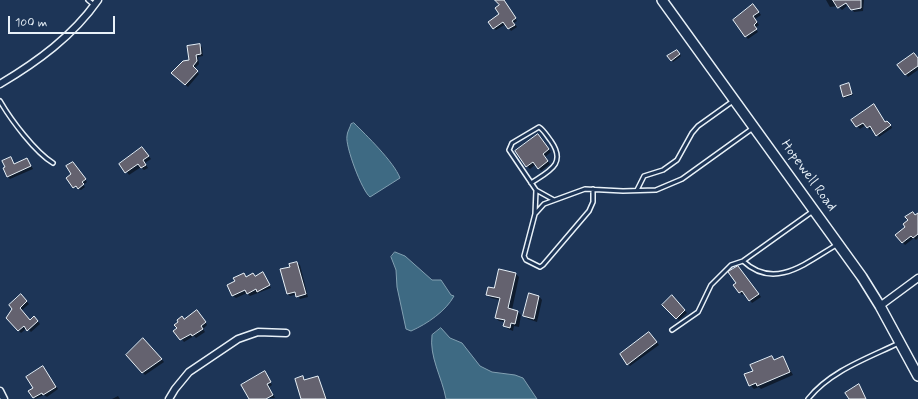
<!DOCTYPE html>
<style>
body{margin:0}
#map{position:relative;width:918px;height:399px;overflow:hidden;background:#1d3557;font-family:Mynerve,sans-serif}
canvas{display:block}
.scale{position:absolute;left:8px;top:16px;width:107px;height:18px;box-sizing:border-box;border:2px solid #e8f1f8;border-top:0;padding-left:5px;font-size:12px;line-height:14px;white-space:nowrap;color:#e8f1f8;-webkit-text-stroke:3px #1d3557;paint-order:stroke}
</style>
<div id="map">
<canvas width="918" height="399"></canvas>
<div class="scale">100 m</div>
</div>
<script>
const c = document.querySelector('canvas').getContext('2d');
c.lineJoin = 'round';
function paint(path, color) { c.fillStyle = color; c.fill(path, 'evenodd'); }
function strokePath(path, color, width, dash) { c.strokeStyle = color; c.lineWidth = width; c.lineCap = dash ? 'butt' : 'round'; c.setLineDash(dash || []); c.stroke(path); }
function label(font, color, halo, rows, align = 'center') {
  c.font = font + ' Mynerve,sans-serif'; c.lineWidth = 3; c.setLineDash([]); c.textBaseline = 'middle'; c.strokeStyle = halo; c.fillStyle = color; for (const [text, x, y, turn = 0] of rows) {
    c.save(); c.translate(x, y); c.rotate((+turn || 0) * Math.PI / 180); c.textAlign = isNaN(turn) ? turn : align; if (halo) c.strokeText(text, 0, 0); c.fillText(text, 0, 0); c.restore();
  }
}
const water = new Path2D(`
 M354 123C366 135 394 162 400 178L370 197C362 191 345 146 347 136 347 132 350 128 351 124Z
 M395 252 405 256 432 280H441L451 295 454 296C446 311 427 324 411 331L406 329 397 287 396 270 391 257Z
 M441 328 450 338 462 343 480 366 492 372 515 375 523 378 537 399H446C442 377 429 357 432 335Z`);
paint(water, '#3e6a83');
strokePath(water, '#82a0b2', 1);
paint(new Path2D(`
 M496 0H506L504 1 517 21 514 23 517 27 511 31 506 24 496 30 493 28 500 14V6Z
 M826 0H843L847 6 842 10 838 6 830 7Z
 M846 0H864L863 11 854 12Z
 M755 7 761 15 755 19 759 25 755 28 758 32 748 39 734 21Z
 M199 45 202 47 203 56 198 57 199 64 194 69 199 74 188 87 173 73 190 60Z
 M678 52 681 56 673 62 672 60Z
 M918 58V70L908 77 899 65Z
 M849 84 853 95 845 98 843 96Z
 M874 105 885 123 890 124 892 128 879 137 873 129 870 130 866 125 860 129 852 120Z
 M541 138 551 152 545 157 550 164 541 171 536 164 530 169 527 166Z
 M142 148 151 159 145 163 148 168 144 170 141 167 129 175 121 164Z
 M10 158 15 165 27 159 33 169 10 179 8 177Z
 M73 163 87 182 83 185 85 187 81 190 74 187Z
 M918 214V238L916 240 914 238 905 245 897 235 907 227Z
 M297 263 300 265 308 297 300 299 297 294 290 296 288 294 291 267Z
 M738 267 761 297 752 303 745 293 742 295 740 292 737 283Z
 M263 273 271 288 250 296 247 293 236 298 233 296 229 285 237 282 244 274 247 277H256Z
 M516 274 519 277 512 310 518 312 521 315 519 327 514 326 513 331 508 329 505 326V322L499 321 496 318 500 300 491 298 487 295Z
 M21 296 29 304 21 311 30 321 34 317 40 324 31 332 27 328 21 333 7 318Z
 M539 296 542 300 537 322 528 319 524 316Z
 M672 297 687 313 679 320 664 305Z
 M199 313 207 325 203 329 205 332 196 338 194 336 184 342 175 331 184 320Z
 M652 336 659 345 630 366 628 364Z
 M146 341 164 362 145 375 128 355Z
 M772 357 775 361 783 357 793 375 761 389 759 387 754 389 750 385 754 371Z
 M43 367 58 389 47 397 44 395 35 399 29 392 35 388Z
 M265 373 272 385 269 387 275 398 250 399Z
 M303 377 306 381 318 377 327 399H303Z
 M118 396 120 399H112Z`), '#0007');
const building = new Path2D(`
 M495 0H504L516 18 512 21 515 25 508 29 503 22 493 29 488 22 499 14 495 8 499 5Z
 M833 0H861V8L851 10 846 3 838 8Z
 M753 4 759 12 753 16 757 22 754 25 757 29 745 37 733 20Z
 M200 44 201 54 196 55 197 61 193 66 198 71 185 85 171 73 183 61 189 60 187 46Z
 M677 50 680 54 671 61 667 56Z
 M914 53 918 58V66L905 75 897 65Z
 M849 83 852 94 843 97 840 86Z
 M874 104 885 122 887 121 891 125 876 136 870 126 867 128 863 123 856 127 851 120Z
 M538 134 549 149 543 154 548 161 538 169 533 162 526 167 515 151Z
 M142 147 149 156 143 160 146 165 141 168 138 164 125 173 119 164Z
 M11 157 14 164 27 158 31 166 7 177 3 168 5 167 2 161Z
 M73 162 86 179 82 182 84 184 78 189 76 186 73 188 66 178 71 174 66 166Z
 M913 212 915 215 918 213V234L913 238 911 236 902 243 895 235 905 227 903 224 908 220 905 217Z
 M297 262 306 294 296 297 295 292 287 294 280 269 290 267 289 264Z
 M738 266 759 294 749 301 742 291 739 293 733 285 736 283 728 272Z
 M499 269 516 273 508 308 518 311 515 324 511 323 510 328 503 326 505 320 495 318 500 298 486 295 488 287 494 288Z
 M263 272 270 285 257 292 256 289 247 294 245 290 232 296 227 285 235 281 233 278 244 273 246 277 253 273 255 276Z
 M529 293 539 296 534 319 523 316Z
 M21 294 27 301 20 308 30 320 34 316 38 321 27 331 24 326 18 331 6 318 12 309 9 305Z
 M672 295 685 310 676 319 662 305Z
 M197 310 206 322 201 326 203 329 192 336 191 334 180 340 173 331 177 328 174 325 178 322 177 320 182 316 184 319Z
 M649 332 657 342 627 365 620 354Z
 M143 338 162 359 142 373 126 355Z
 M772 356 774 360 783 356 790 372 757 386 756 383 749 386 744 374 753 371 750 365Z
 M43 366 56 387 43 395 42 393 33 398 28 391 33 388 26 377Z
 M265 371 271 382 267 384 273 395 266 399H249L241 385Z
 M303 376 304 380 318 376 326 399H301L295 379Z
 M859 384 866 399H849L845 393Z`);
paint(building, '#64626f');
strokePath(building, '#e8f1f8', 1);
const lane = new Path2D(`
 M88 0 94 5
 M0 101C11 120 35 152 53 163
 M531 183C549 171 567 164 551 141 547 136 544 130 539 127L512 143 509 150 536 190 554 200
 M593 189V202L589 211 543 265 540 267 526 260 524 256 535 214 544 204 585 189 623 191 656 190 682 179 753 128
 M637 190 644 176 663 170 677 160 692 133 698 126 733 101
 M535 214 536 190
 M743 261C775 291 807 262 838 244
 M672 330 698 312 711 285 731 265 743 261 813 211
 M808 399C830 371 868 358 899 343`);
const street = new Path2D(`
 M0 84C37 62 73 36 98 0
 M880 306 918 278
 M0 391 4 399
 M169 399 175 389 189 372 238 339 258 332 286 333`);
const secondary = new Path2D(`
 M662 0 862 277 880 306 918 376`);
strokePath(lane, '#e8f1f8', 6);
strokePath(street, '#e8f1f8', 9);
strokePath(secondary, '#e8f1f8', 12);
strokePath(lane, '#1d3557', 3);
strokePath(street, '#1d3557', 6);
strokePath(secondary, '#1d3557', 9);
label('14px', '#e8f1f8', '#1d3557', [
 ["Hopewell Road",808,176,54]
]);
</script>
